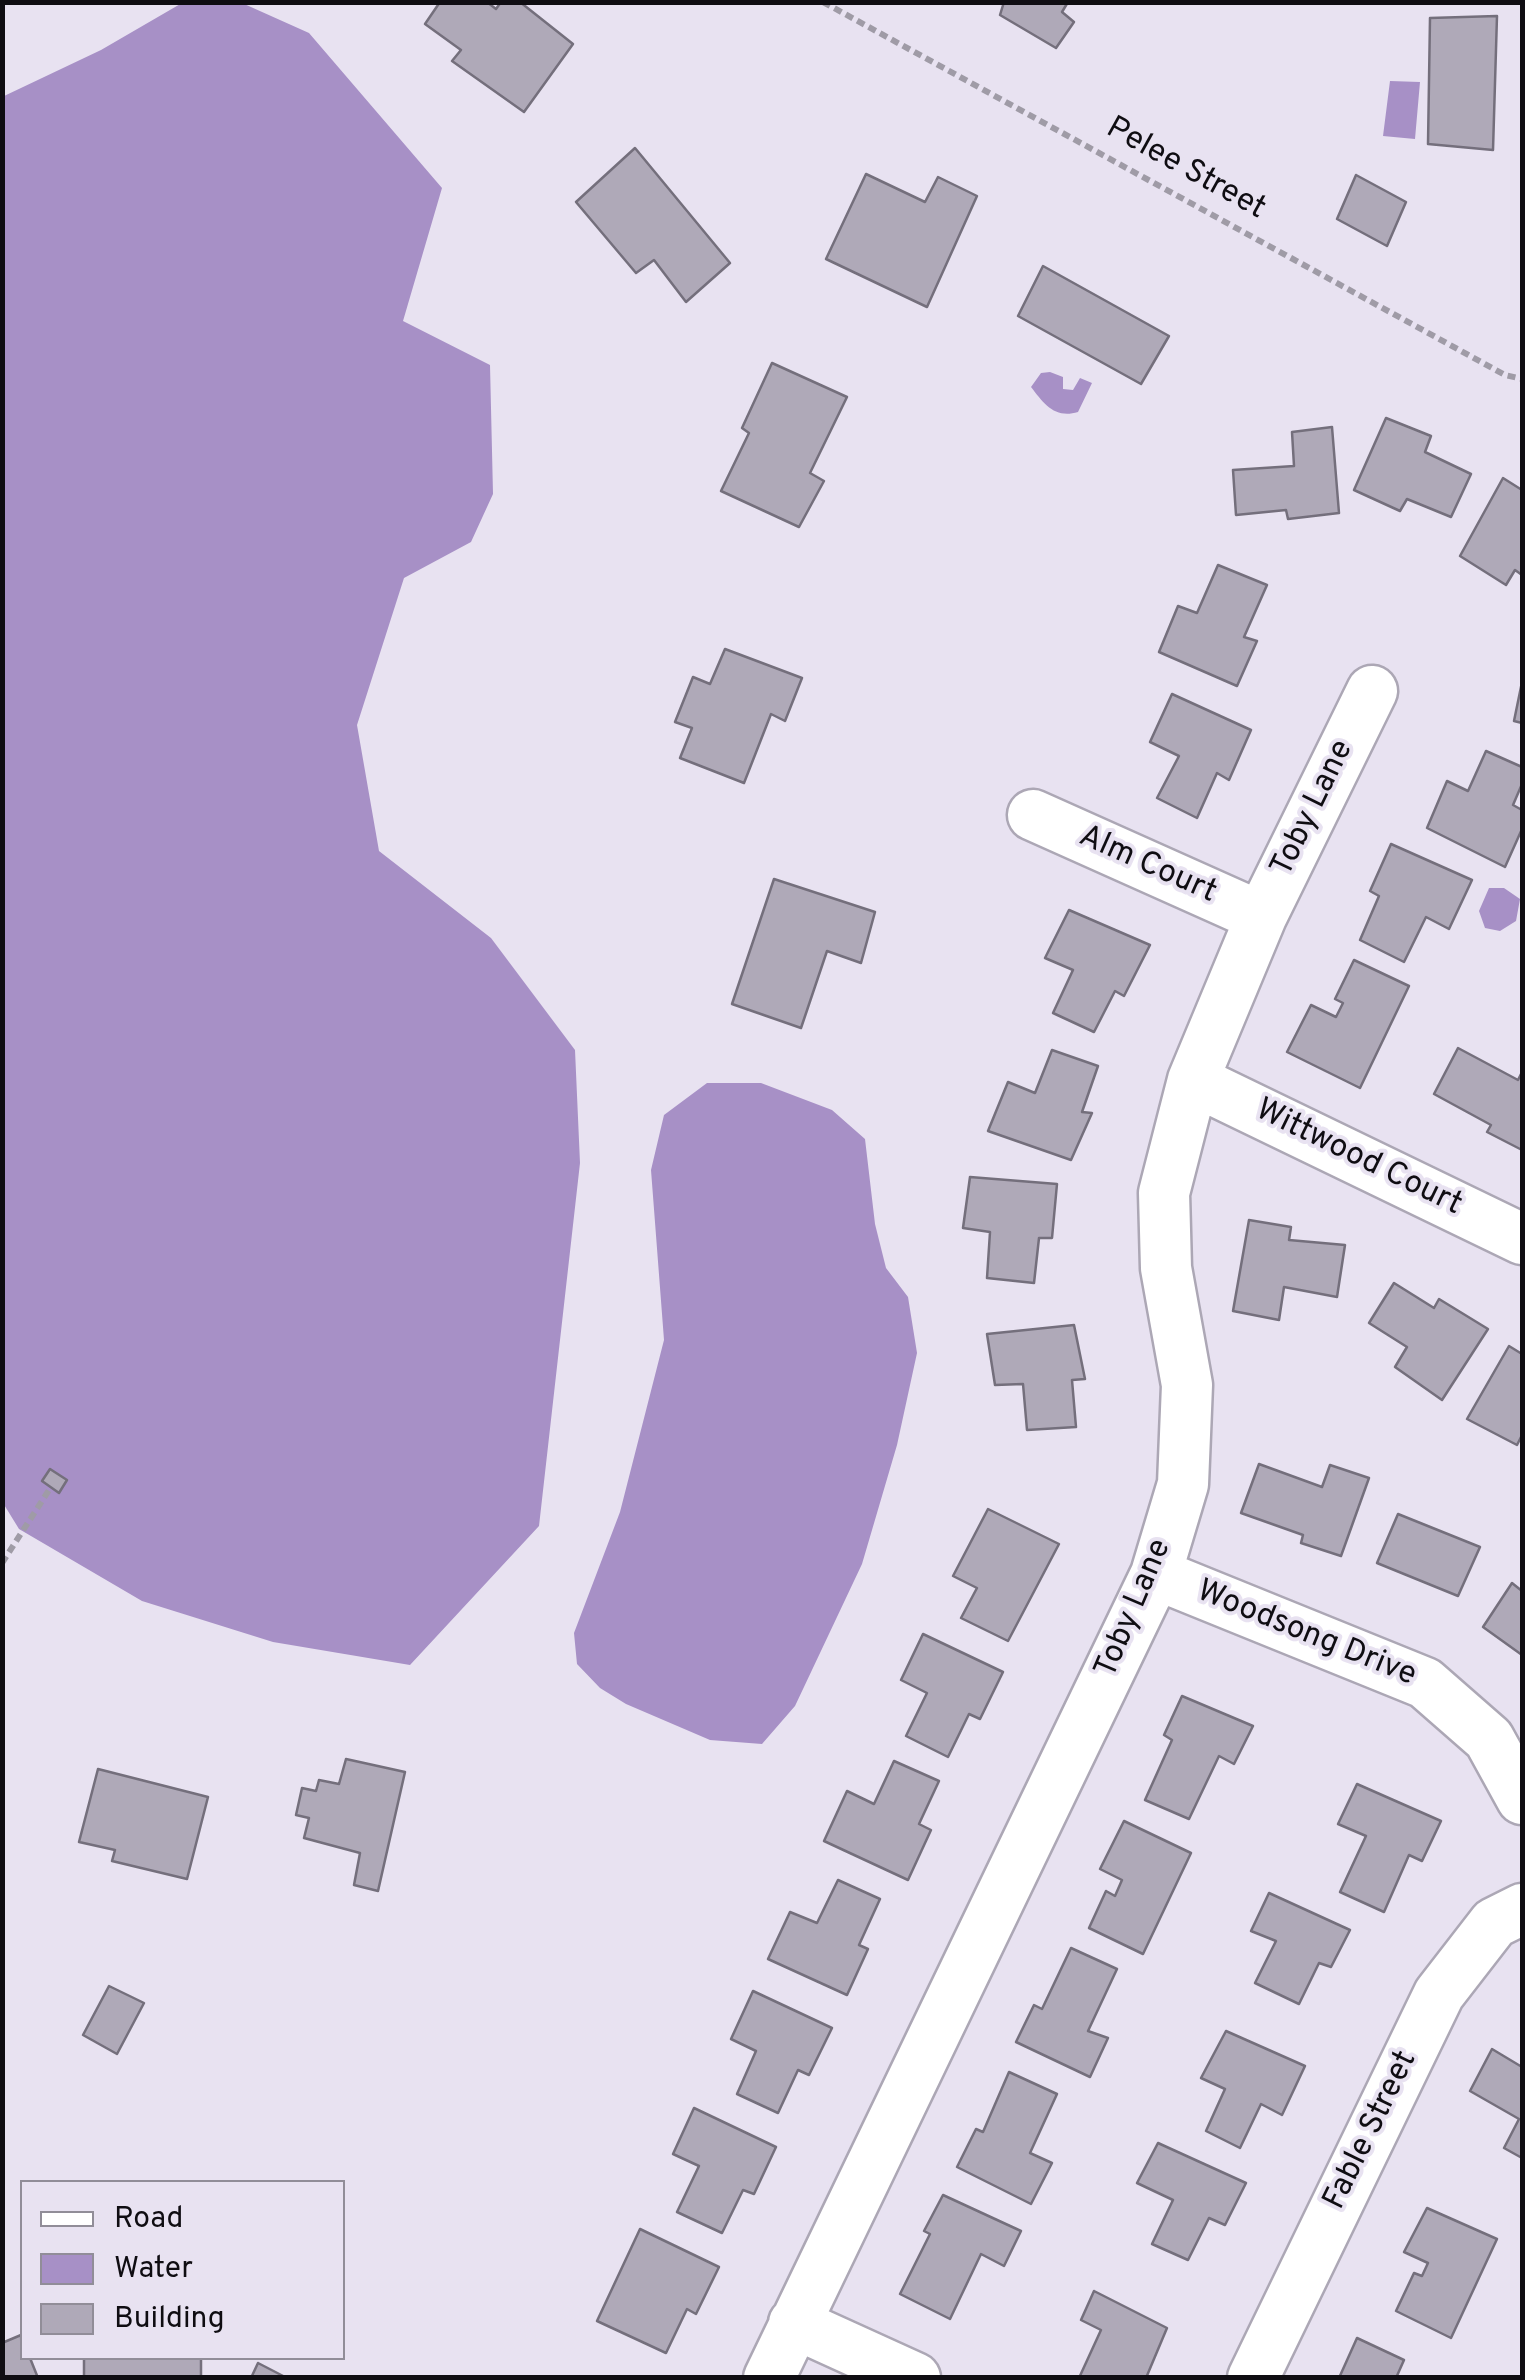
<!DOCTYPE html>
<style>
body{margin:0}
#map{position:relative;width:1525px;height:2380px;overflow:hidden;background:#e8e2f1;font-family:Overpass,sans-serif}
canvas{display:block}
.frame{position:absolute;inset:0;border:5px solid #0f0d12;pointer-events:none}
.legend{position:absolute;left:20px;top:2180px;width:325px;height:180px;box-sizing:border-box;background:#e8e2f1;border:2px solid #918d98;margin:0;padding:12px 18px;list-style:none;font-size:30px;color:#0f0d12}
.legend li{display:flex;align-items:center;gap:20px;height:50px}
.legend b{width:50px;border:2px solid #918d98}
</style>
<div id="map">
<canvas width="1525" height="2380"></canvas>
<div class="frame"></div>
<ul class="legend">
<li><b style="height:12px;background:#fff"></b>Road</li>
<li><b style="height:28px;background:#a790c6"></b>Water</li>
<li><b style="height:28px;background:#afa9b8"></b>Building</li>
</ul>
</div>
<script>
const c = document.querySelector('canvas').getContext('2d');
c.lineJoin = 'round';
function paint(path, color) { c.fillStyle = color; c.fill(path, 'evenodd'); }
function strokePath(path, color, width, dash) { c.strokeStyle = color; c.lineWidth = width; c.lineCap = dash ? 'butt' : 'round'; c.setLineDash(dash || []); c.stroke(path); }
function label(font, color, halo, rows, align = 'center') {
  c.font = font + ' Overpass,sans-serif'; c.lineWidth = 8; c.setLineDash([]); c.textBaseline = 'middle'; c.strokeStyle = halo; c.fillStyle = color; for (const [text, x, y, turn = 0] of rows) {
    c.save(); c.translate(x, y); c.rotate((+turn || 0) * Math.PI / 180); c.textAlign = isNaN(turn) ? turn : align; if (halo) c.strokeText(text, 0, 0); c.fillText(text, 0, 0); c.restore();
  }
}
paint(new Path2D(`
 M182 3H242L309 33 442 188 403 321 490 365 493 494 471 542 404 578 357 725 379 851 491 938 575 1050 580 1163 539 1526 410 1665 273 1642 142 1601 19 1529 3 1503 2 97 101 50Z
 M1390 81 1420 82 1415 139 1383 136Z
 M1050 372 1063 377V389L1073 390 1080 378 1092 383 1078 412C1055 419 1044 404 1031 387L1041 373Z
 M1489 888H1504L1520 899 1516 921 1500 931 1485 928 1479 911Z
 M707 1083H761L832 1110 865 1139 875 1224 886 1268 908 1297 917 1353 897 1445 862 1564 795 1706 762 1744 710 1740 626 1704 600 1688 577 1664 574 1633 620 1512 664 1340 651 1170 664 1115Z`), '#a790c6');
const building = new Path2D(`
 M440 2H487L496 9 501 2H520L573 44 524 112 452 61 461 50 425 24Z
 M1004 2H1068L1062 12 1074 22 1056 48 1000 15Z
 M1497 16 1493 150 1428 144 1430 18Z
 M635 148 730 263 686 302 654 260 636 273 576 202Z
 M866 174 925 202 938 177 977 196 927 307 826 259Z
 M1356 175 1406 202 1387 246 1337 219Z
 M1043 266 1169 336 1141 384 1018 316Z
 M772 363 847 397 810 473 824 481 799 527 721 491 749 433 742 428Z
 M1386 418 1431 436 1425 452 1471 474 1451 517 1407 499 1400 511 1354 490Z
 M1332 427 1339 513 1288 519 1286 510 1236 515 1233 470 1294 466 1292 432Z
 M1503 478 1522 490V575L1515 570 1506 585 1460 556Z
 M1218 565 1267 585 1244 637 1257 641 1237 686 1159 652 1178 606 1197 613Z
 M725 649 802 678 785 721 771 714 744 783 680 758 692 728 675 722 693 677 710 684Z
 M1522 682V723L1514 721Z
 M1172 694 1251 730 1229 780 1217 773 1197 818 1157 798 1179 756 1150 742Z
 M1486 751 1522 767V784L1513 805 1522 810V829L1505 867 1427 828 1447 781 1468 791Z
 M1391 844 1472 880 1449 929 1426 917 1404 962 1360 940 1379 896 1370 891Z
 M774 879 875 912 861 963 827 951 801 1028 732 1004Z
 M1069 910 1150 945 1124 996 1115 991 1094 1032 1053 1013 1073 970 1045 958Z
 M1354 960 1409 986 1360 1088 1287 1052 1311 1005 1336 1017 1343 1003 1335 999Z
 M1458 1048 1518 1080 1522 1072V1150L1487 1132 1491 1125 1434 1094Z
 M1052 1050 1098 1066 1082 1112 1092 1113 1071 1160 988 1131 1008 1082 1035 1093Z
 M970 1177 1057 1184 1052 1238H1039L1034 1283 987 1278 990 1232 963 1228Z
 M1249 1220 1291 1227 1289 1240 1345 1245 1337 1297 1284 1287 1279 1320 1233 1311Z
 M1394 1283 1434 1308 1439 1299 1488 1329 1442 1400 1395 1367 1407 1347 1369 1323Z
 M1074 1325 1085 1379 1072 1380 1076 1427 1027 1430 1023 1384 995 1385 987 1334Z
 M1509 1346 1522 1354V1435L1517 1445 1467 1419Z
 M1259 1464 1322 1487 1330 1465 1369 1478 1341 1556 1301 1543 1303 1535 1241 1513Z
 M50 1469 67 1480 59 1493 42 1481Z
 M988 1509 1059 1544 1008 1641 961 1618 977 1588 953 1576Z
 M1398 1514 1480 1547 1458 1596 1377 1563Z
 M1512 1583 1522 1591V1655L1483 1627Z
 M923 1634 1003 1672 980 1719 969 1714 948 1757 906 1736 927 1693 901 1680Z
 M1182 1696 1253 1726 1234 1764 1219 1756 1189 1819 1145 1800 1172 1740 1164 1735Z
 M346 1759 405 1772 378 1891 354 1885 360 1853 304 1838 309 1818 296 1815 302 1788 316 1791 319 1780 339 1784Z
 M894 1761 939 1781 919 1824 931 1830 908 1880 824 1841 847 1791 874 1804Z
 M98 1769 208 1797 187 1879 112 1861 115 1850 79 1842Z
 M1357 1784 1441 1821 1422 1861 1409 1855 1384 1912 1340 1892 1366 1836 1338 1824Z
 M1124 1821 1191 1853 1143 1954 1089 1928 1106 1891 1115 1896 1122 1880 1100 1869Z
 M838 1880 880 1899 859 1945 868 1949 847 1995 768 1959 790 1912 817 1923Z
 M1269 1893 1350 1930 1331 1967 1319 1963 1299 2004 1255 1983 1276 1941 1251 1931Z
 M1071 1948 1117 1969 1088 2031 1108 2038 1090 2077 1016 2042 1034 2005 1042 2009Z
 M109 1986 144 2003 117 2054 83 2035Z
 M753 1991 832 2028 809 2075 798 2070 778 2113 737 2094 756 2051 731 2039Z
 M1226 2031 1305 2066 1282 2115 1261 2104 1240 2148 1206 2131 1225 2089 1201 2078Z
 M1492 2049 1522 2067V2158L1504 2148 1519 2119 1470 2091Z
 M1009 2072 1057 2094 1030 2153 1052 2163 1031 2204 957 2167 976 2129 983 2132Z
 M694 2108 776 2147 754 2194 743 2190 722 2233 677 2212 699 2166 673 2154Z
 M1158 2143 1246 2183 1225 2225 1209 2218 1188 2260 1152 2244 1173 2200 1137 2183Z
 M943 2195 1021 2231 1004 2266 981 2254 950 2319 900 2294 930 2234 924 2231Z
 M1427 2208 1497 2239 1451 2338 1396 2311 1414 2273 1422 2276 1428 2263 1404 2252Z
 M640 2229 719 2267 696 2314 687 2309 666 2353 597 2321Z
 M1094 2291 1167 2328 1146 2378H1079L1101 2330 1081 2320Z
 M21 2335 22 2358H30L38 2378H2V2343Z
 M1357 2338 1404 2360 1396 2378H1339Z
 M84 2358H201V2378H84Z
 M258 2363 287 2378H251Z`);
paint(building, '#afa9b8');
strokePath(building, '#746f7c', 2.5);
const minor = new Path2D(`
 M1033 815 1261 917
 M1193 1080 1522 1239
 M1156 1574 1425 1683 1489 1739 1522 1799
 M794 2323 915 2378
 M769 2378 1156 1574 1183 1484 1187 1385 1166 1268 1164 1193 1193 1080 1261 917 1372 691
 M1253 2378 1439 1994 1494 1923 1522 1909`);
strokePath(minor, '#aca7b5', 55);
strokePath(new Path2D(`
 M823 2 1505 375 1522 379
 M2 1563 51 1487`), '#9f9ba6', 6, [8, 5]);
strokePath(minor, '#fff', 50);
label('32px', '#0f0d12', '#e8e2f1', [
 ["Pelee Street",1185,170,29],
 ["Toby Lane",1314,809,-64],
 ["Alm Court",1147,866,24],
 ["Wittwood Court",1358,1159,26],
 ["Toby Lane",1135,1609,-67],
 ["Woodsong Drive",1306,1635,22],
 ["Fable Street",1372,2131,-64]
]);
</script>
